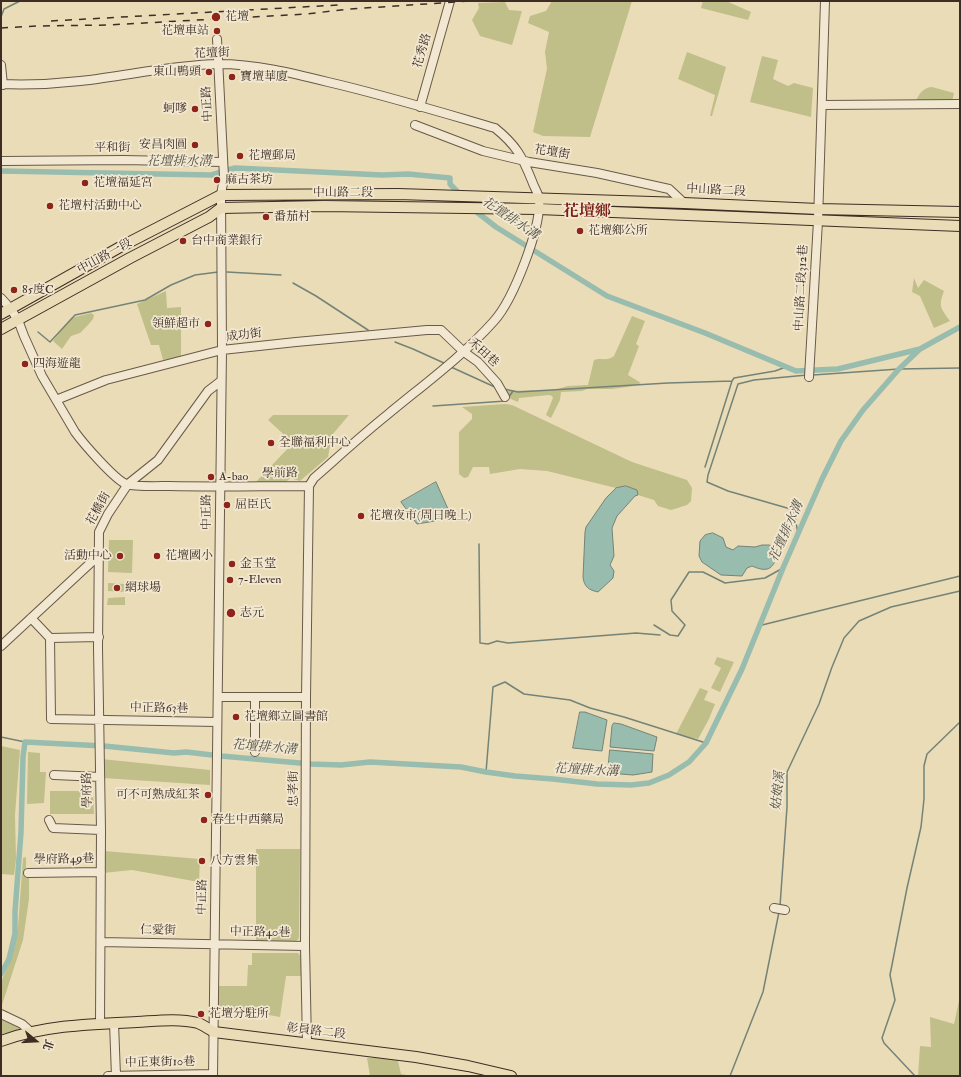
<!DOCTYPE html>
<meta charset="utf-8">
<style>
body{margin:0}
#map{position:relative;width:961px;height:1077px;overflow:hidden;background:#ebdcb8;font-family:"IM FELL Double Pica","Noto Serif TC",serif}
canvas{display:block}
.frame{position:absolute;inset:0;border:2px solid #3d2d24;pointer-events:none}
.north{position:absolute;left:16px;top:1021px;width:40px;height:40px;-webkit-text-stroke:3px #f2e8d1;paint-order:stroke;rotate:108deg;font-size:11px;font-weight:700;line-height:16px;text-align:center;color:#3d2d24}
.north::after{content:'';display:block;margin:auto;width:14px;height:18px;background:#3d2d24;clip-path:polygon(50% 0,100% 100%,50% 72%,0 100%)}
</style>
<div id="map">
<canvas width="961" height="1077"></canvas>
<div class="frame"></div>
<div class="north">北</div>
</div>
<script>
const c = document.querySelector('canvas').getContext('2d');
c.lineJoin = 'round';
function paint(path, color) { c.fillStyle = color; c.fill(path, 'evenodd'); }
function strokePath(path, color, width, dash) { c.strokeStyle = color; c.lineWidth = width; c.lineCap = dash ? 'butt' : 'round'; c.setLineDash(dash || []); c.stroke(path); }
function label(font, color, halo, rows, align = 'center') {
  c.font = font + ' "IM FELL Double Pica","Noto Serif TC",serif'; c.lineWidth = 3.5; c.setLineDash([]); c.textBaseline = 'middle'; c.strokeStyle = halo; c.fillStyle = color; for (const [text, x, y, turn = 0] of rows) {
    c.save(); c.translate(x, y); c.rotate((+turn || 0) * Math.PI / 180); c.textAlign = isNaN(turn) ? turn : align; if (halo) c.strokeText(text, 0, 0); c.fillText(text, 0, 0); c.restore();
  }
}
paint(new Path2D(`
 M552 1H632L590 137 543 136 533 132 547 69 545 52 549 32 528 23 530 16 546 11Z
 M703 1H726L751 12 748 20 701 8Z
 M505 2 509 10 522 11 512 45 480 36 472 20 479 8 478 3Z
 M687 52 726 67 712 116H710L715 95 678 79Z
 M762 56 778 60 773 79 788 86 794 83 813 88 811 117 750 102Z
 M932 87 954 93 952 102 915 103C919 94 922 88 932 87Z
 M914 278 918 288 924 280 944 291C938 307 941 308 950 321L934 328 920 296 912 292Z
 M166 291 167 308 181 307V357L163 360 159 345H151L137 304Z
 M91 313 94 315 93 319 88 325 80 333 71 336 62 349 53 341 65 325 71 318Z
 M632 316 645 321 636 344 639 346 628 375 641 383 634 386 612 389H587L582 391 561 392 560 400 551 418 546 415 553 398 552 396 549 395 519 398 518 402 511 399 503 391 554 390 568 386 588 385 594 360C601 357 607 362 614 356Z
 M505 404 512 405 632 462 687 480 692 488 691 501 687 505 671 510 658 506 654 500 638 495 637 490 626 486 616 488 547 471 520 469 490 474 489 467H473L468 477 464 478 459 474V432L472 419V414L462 407Z
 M273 415H349L332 435 328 457 300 481 290 478 284 484H254L293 443 268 420Z
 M109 540H133L132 573 108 572Z
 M108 583 125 584V592L108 591Z
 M125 597V605H107L108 598Z
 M717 657 734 662 720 692 711 688 721 668 714 664Z
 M700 688 708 691 704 700 715 704 709 719 698 739 676 734Z
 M1 746 20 750 15 815 16 859 14 875 1 874Z
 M28 752 40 753V772H46L44 803 27 804Z
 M101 759 210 770V785L103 778Z
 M50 791H93L94 814H50Z
 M256 849H300L299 938 294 944 256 943Z
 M104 851 200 859 199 882 132 870 103 873Z
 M26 857V873H29V899L23 940 1 1008V982L12 956 18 927 23 858Z
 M252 953H298L301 956V976H286L280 1017 258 1013 217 1012 218 986H247L248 965H252Z
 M959 1001 960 1076H918L920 1046 931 1047 930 1017 954 1024Z
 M1 1017 23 1031 1 1034Z
 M397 1057 401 1074 412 1076H370L367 1058Z`), '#c0be89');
const water = new Path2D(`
 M436 482 448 509 435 521 417 524 401 502Z
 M626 486 637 490 638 495 635 496 617 516 612 528 614 556 610 565 614 571 613 578 598 592C589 590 584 587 583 577L585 532 586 527 606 498 616 488Z
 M713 533 723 538 726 547 733 550 738 546 755 547 762 545H769L780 548C774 565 772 575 752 566L747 568 742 576 721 575 702 562 699 556 700 541 705 535Z
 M580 712H585L607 720 602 751 573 748Z
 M614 723 621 724 657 737 654 751 610 747 612 726Z
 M610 750 653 754 652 772 633 775 608 773Z`);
paint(water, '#98bcae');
strokePath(water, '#748377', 1);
strokePath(new Path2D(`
 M1 17 4 9 20 1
 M227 272 281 275
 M293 283 316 296 368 330
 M38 332 50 342 75 315 145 300 171 285 195 275 218 272
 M395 342 413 349 444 363
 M451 367 497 388
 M813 375 899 369 960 368
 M504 389 518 392 668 383 732 381 734 378 775 371 786 367
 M433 406 506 401 513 391
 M705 467 732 381
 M798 534 794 510 728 491 707 482 708 475 738 384 754 380 807 375
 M479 544 480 643 488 644 497 641 508 643 636 633 660 635
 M654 625 670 635 678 636 685 625 672 611 671 600 689 572H703L725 583 765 578 783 568
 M758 626 960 576
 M1 737 25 742
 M486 772 493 687 505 682 524 694 570 700 590 708 624 717 706 743
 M780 906 787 807V772L819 704 832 667 844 638 859 621 891 607 960 591
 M730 1076 763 992 779 912
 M915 1076 884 1043 882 1038 895 1000 890 975 907 888 921 827 924 799V766L927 754 960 722`), '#748377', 1.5);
strokePath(new Path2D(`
 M1 171 211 175 235 168 382 175 408 174 450 178V184L478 213 496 227 607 296 705 333 796 371 838 369 920 349 960 327
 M1 974 9 959 15 934V912L21 832 23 757 25 742 104 746 174 753 186 752 221 756 311 764 341 765 370 762 461 767 486 772 515 776 553 779 597 784 631 785 649 783 669 775 689 762 706 743 742 669 783 568 822 479 841 441 863 410 899 369 920 349`), '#98bcae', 5.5);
const minor = new Path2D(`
 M1 65 3 85
 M1 84C27 85 54 84 80 81 126 76 172 65 218 64 256 64 292 73 328 82 384 95 440 112 495 128 516 145 522 156 532 181 534 187 538 193 539 198 542 227 513 300 494 321 462 357 423 385 387 415 362 435 338 457 314 478L309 486C262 486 216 487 169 486 159 486 135 487 126 484 114 479 83 443 75 432L42 376 24 336 18 320 10 308 1 298
 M822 105 960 104
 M420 107 450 1
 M415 125 483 151 529 162 597 173 669 189 684 203
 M1 161 123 160 223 162
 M809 377 818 221 825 1
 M56 400 106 380 222 350 296 342 427 330H441L464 352 478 362 497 383 505 397
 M31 618 50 638
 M50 638 51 719 217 722
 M50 638 99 637
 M1 646 98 556
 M218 697H306
 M255 752V697
 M54 775 100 777
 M49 820 53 828 101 830
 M28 873 101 872
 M774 908 785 910
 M101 942 305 946
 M1 1014 22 1024 32 1033
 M114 1023 116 1076
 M100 1024 101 830 98 647 99 532 108 514 128 484 158 460 208 391 221 381
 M307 1044 305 946 306 697 309 486
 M108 1076 213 1074
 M213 1076 222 350 221 195 224 177 217 39`);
const major = new Path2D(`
 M1 314 122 246 221 195 398 194 684 203 818 209 960 212
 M1 329 130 258 209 217 221 208 324 206 538 209 960 226
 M1 1041C44 1025 92 1024 137 1022 156 1021 178 1018 198 1023 203 1025 209 1029 214 1032L416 1057 468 1066 511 1076`);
strokePath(minor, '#685949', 10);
strokePath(major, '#3d2d24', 12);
strokePath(minor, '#f2e8d1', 8);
strokePath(major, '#ebdcb8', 10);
strokePath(new Path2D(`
 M51 21 338 5
 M1 28 36 26 108 25 306 14 350 9 471 1`), '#3d2d24', 1.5, [7, 7]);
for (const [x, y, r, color] of [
 [216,17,5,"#8f2418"],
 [217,31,4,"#8f2418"],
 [209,72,4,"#8f2418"],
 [232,77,4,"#8f2418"],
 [195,109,4,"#8f2418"],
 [195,145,4,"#8f2418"],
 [240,156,4,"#8f2418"],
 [217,180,4,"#8f2418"],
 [85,183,4,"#8f2418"],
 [50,206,4,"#8f2418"],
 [266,217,4,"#8f2418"],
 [580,231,4,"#8f2418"],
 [183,241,4,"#8f2418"],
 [14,290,4,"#8f2418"],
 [208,324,4,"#8f2418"],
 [25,364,4,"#8f2418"],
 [271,443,4,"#8f2418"],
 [211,477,4,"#8f2418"],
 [227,505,4,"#8f2418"],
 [361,516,4,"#8f2418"],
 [120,556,4,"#8f2418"],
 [157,556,4,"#8f2418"],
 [232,564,4,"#8f2418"],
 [230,580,4,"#8f2418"],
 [117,588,4,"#8f2418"],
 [231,613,5,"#8f2418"],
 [236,717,4,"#8f2418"],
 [208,795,4,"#8f2418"],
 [204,820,4,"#8f2418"],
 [202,861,4,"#8f2418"],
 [201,1014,4,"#8f2418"]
]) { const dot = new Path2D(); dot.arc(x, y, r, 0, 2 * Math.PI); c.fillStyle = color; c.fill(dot); strokePath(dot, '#f2e8d1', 1.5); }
label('12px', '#3d2d24', '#f2e8d1', [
 ["花壇",225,17],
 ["花壇車站",209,31,"right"],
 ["東山鴨頭",201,72,"right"],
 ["寶壇華廈",240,77],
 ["蚵嗲",187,109,"right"],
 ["安昌肉圓",187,145,"right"],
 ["花壇郵局",248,156],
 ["麻古茶坊",225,180],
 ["花壇福延宮",93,183],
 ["花壇村活動中心",58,206],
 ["番茄村",274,217],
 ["花壇鄉公所",588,231],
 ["台中商業銀行",191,241],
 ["85度C",22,290],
 ["領鮮超市",200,324,"right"],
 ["四海遊龍",33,364],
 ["全聯福利中心",279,443],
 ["A-bao",219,477],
 ["屈臣氏",235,505],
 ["花壇夜市(周日晚上)",369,516],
 ["活動中心",112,556,"right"],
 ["花壇國小",165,556],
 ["金玉堂",240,564],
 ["7-Eleven",238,580],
 ["網球場",125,588],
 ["志元",240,613],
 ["花壇鄉立圖書館",244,717],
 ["可不可熟成紅茶",200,795,"right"],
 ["春生中西藥局",212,820],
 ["八方雲集",210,861],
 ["花壇分駐所",209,1014]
], 'left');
label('12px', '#3d2d24', '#f2e8d1', [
 ["花秀路",423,51,-74],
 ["花壇街",212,54,-2],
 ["中正路",208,104,-93],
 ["平和街",112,148],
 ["花壇街",552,153,9],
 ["中山路二段",716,191,3],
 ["中山路二段",343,193],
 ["中山路一段",105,257,-29],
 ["中山路二段312巷",802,288,-87],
 ["成功街",244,336,-7],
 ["禾田巷",483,353,43],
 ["學前路",280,474,-1],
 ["花橋街",99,509,-61],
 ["中正路",207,512,-90],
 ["中正路63巷",159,709,1],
 ["忠孝街",294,789,-90],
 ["學府路",88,790,-91],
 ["學府路49巷",64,860,-1],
 ["中正路",203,897,-89],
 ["仁愛街",158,931,1],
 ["中正路40巷",260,933,1],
 ["彰員路二段",316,1032,7],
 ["中正東街10巷",160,1063,-1]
]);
label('italic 13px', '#545146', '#f2e8d1', [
 ["花壇排水溝",179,162],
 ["花壇排水溝",510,219,34],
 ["花壇排水溝",787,532,-66],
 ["花壇排水溝",264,748,5],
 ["花壇排水溝",586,771,3],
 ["姑娘溪",779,791,-84]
]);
label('bold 16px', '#7a1f14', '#f2e8d1', [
 ["花壇鄉",587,213]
]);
</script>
